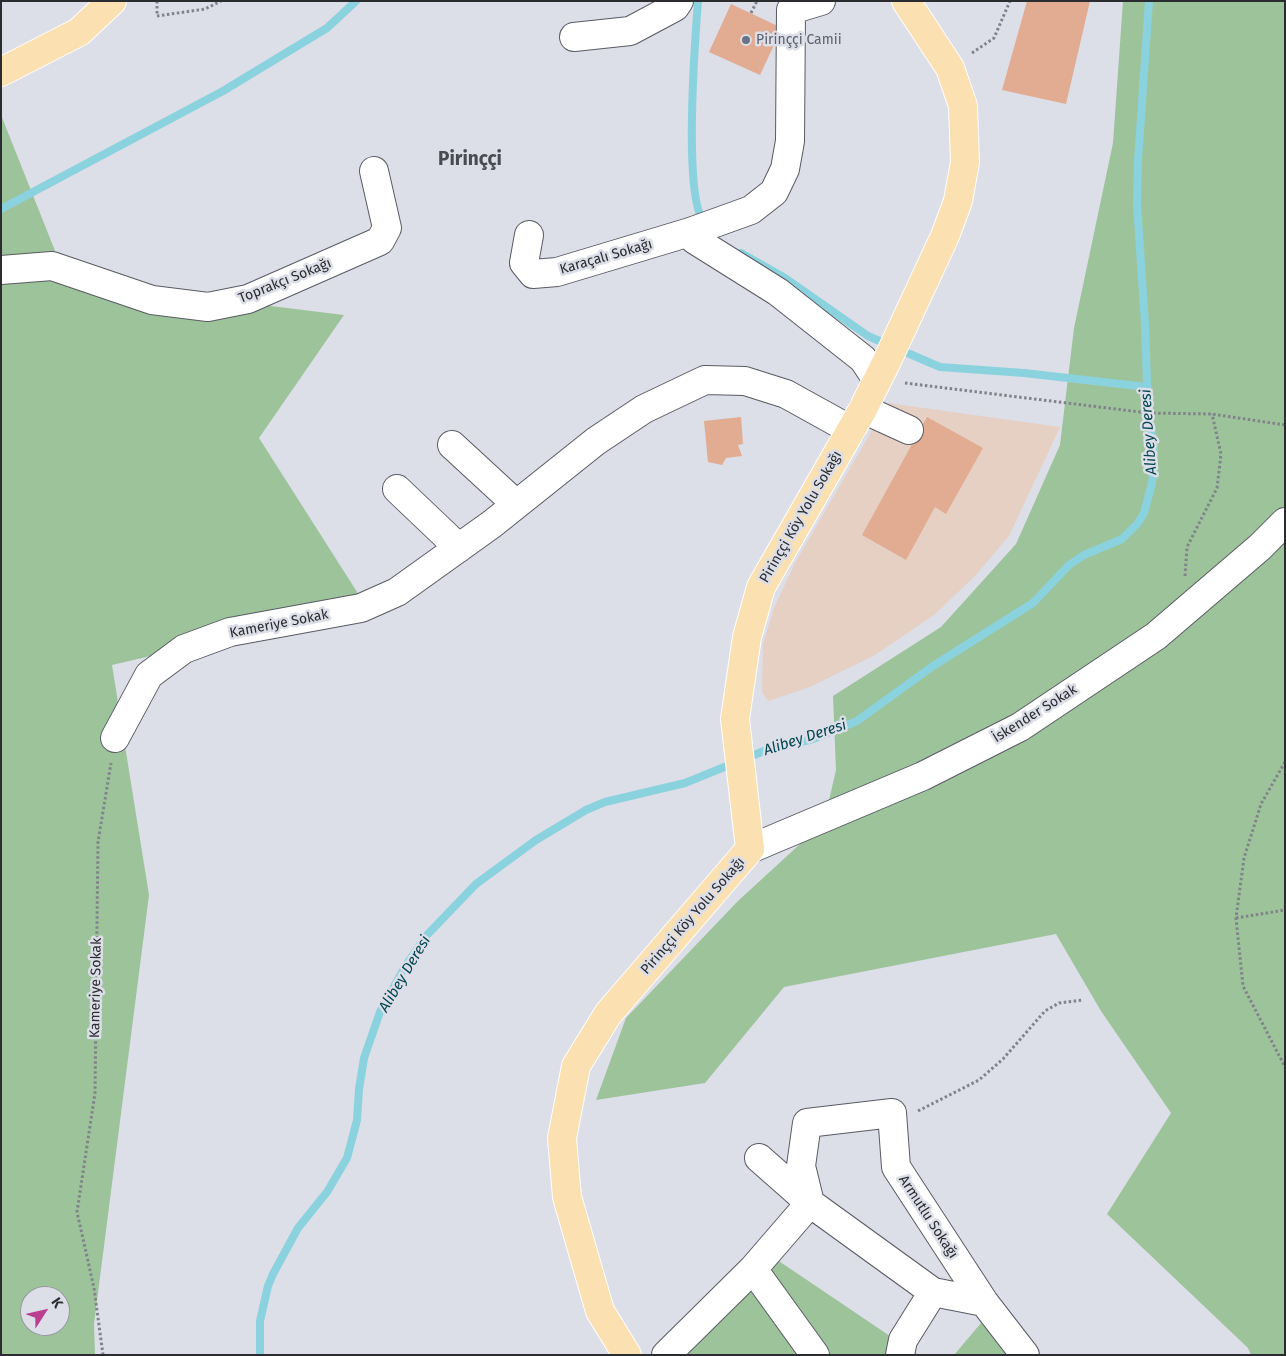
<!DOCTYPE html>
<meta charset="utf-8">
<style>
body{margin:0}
#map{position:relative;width:1286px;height:1356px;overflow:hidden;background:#dcdee8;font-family:"Fira Sans",sans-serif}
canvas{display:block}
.frame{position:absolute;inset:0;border:2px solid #2b2c2f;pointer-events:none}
.north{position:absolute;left:20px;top:1286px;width:50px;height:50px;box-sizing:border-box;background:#dcdee8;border:1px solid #95979e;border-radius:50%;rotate:55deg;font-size:14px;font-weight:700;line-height:20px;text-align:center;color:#2b2c2f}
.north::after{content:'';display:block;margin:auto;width:18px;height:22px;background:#bb3f90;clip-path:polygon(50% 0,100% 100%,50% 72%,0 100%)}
</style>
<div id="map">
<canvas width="1286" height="1356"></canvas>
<div class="frame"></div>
<div class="north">K</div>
</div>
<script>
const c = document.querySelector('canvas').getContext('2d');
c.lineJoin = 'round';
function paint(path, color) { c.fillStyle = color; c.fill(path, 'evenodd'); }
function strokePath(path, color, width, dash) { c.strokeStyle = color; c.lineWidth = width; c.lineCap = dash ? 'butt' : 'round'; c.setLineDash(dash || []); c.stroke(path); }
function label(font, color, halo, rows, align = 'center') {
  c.font = font + ' "Fira Sans",sans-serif'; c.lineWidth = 5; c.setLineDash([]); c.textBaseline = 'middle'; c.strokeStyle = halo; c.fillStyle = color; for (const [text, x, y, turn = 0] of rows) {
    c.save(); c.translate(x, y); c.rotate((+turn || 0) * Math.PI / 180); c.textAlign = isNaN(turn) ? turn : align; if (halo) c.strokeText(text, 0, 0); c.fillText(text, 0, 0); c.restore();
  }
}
paint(new Path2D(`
 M888 403 1060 427 1009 536 975 576 934 615 875 655 810 687 768 701 762 692 763 644 774 608 795 563Z`), '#e6d0c4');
paint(new Path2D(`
 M1123 1H1285V1355H1251L1248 1348 1107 1214 1171 1113 1101 1011 1056 934 784 987 705 1083 596 1100 626 1018 738 901 824 822 836 770 833 696 941 627 1016 544 1060 445 1074 328 1113 143Z
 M1 115 67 281 344 315 259 438 366 606 112 665 149 895 94 1324 95 1355H1ZM30 1296H60V1326H30Z
 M764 1251 918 1355H669Z
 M981 1323 1011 1355H954Z`), '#9dc39b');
strokePath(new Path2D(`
 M698 1C695 40 683 197 704 222
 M1 209 223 91 327 28 356 1
 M741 253 785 278 868 336 940 367 1024 373 1147 387
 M260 1355V1321L268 1286 273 1274 298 1228 327 1192 347 1158 357 1120 359 1089 364 1058 380 1012 406 965 426 936 476 884 536 840 586 810 605 802 685 783 764 751 813 739 857 721 933 666 1033 603 1069 565 1084 555 1122 539 1138 523 1144 513 1152 483 1154 463V446L1148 413 1145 324 1137 204 1138 160 1149 1`), '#8bd2df', 8);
paint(new Path2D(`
 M1027 1H1090L1066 104 1002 90Z
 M731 4 782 28 760 75 709 52Z
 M741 417 743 444 738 445 742 456 726 458 722 465 708 462 704 421Z
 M927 417 983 448 946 514 935 507 906 560 862 535Z`), '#e1ac91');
const minor = new Path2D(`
 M791 10 821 1
 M574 37 630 31 675 7 679 1
 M690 232 695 240 778 292 863 359 877 380
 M529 235 524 263 533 274 557 272 690 232 751 210 774 192 785 169 790 141 791 10
 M1 270 52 266 152 300 208 307 248 299 380 241 387 228 374 171
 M863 409 909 430
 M452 445 516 504
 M397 489 459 548
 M115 738 149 675 184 649 230 632 361 608 397 592 492 524 596 441 644 409 705 380 745 381 786 394 851 430
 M750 849 923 776 1020 727 1156 636 1260 547 1285 522
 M759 1158 810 1203 933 1292 984 1302
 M753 1269 815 1355
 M666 1355 753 1269 810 1203 801 1166 807 1123 892 1113 896 1167 984 1302 1025 1355
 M900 1355 903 1340 933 1292`);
const major = new Path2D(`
 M1 72 79 32 112 1
 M627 1355 600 1311 567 1197 562 1138 576 1066 608 1014 750 849 735 719 747 637 761 587 863 409 886 363 945 236 958 201 965 162 963 106 950 68 906 1`);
strokePath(minor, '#595b64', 30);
strokePath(major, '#fff', 30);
strokePath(new Path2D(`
 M157 1V16L205 9 221 1
 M751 13 757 1
 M972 53 994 38 1010 1
 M905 383 1148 413 1212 414 1285 425
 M1185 576 1187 547 1217 488 1221 454 1212 414
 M1285 762 1261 804 1244 858 1236 918 1243 986 1285 1067
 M1236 918 1285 910
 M918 1111 979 1080 1003 1059 1045 1011 1059 1003 1083 1000
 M103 1355 94 1288 77 1212 95 1093 98 842 111 763`), '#82838a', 3, [2.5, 2.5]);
strokePath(minor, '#fff', 28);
strokePath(major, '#fbe0b1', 28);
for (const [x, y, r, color] of [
 [746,40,5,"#6b7280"]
]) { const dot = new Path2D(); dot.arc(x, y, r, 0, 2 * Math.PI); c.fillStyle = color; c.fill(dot); strokePath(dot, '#dcdee8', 2); }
label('14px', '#5b616d', '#dcdee8', [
 ["Pirinççi Camii",756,40]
], 'left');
label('14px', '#2b2c2f', '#dcdee8', [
 ["Karaçalı Sokağı",606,257,-16],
 ["Toprakçı Sokağı",285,281,-22],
 ["Pirinççi Köy Yolu Sokağı",801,517,-60],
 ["Kameriye Sokak",279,624,-11],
 ["İskender Sokak",1035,714,-32],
 ["Pirinççi Köy Yolu Sokağı",693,916,-49],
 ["Kameriye Sokak",96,988,-89],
 ["Armutlu Sokağı",928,1217,57]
]);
label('italic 15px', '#034650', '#dcdee8', [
 ["Alibey Deresi",1149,432,-94],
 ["Alibey Deresi",805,738,-18],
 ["Alibey Deresi",405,974,-59]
]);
label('bold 19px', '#494b53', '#dcdee8', [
 ["Pirinççi",470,160]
]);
</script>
